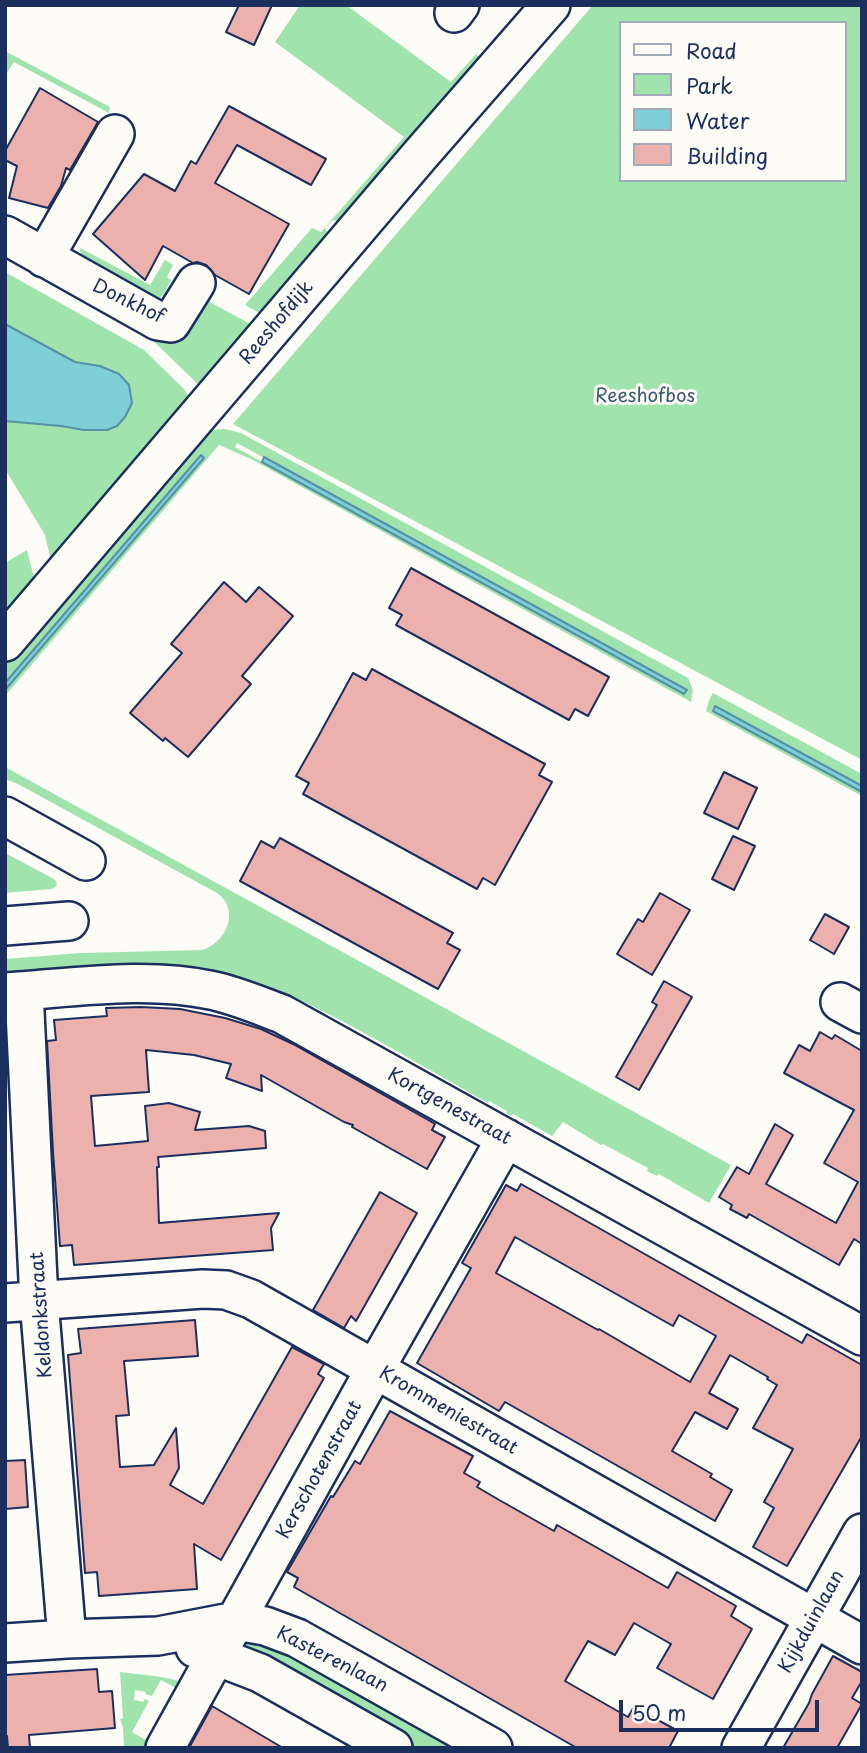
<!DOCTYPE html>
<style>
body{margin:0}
#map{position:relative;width:867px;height:1753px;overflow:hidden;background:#fdfcf7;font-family:"Playpen Sans",sans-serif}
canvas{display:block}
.frame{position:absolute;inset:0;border:7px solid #1b2f5e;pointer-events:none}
.legend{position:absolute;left:619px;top:21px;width:228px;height:161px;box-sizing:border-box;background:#fdfcf7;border:2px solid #a3aaba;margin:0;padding:9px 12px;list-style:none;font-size:21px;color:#1b2f5e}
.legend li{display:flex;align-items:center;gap:14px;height:35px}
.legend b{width:35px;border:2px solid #a3aaba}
.scale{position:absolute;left:619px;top:1700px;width:200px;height:32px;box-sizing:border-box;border:4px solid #1b2f5e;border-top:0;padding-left:9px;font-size:21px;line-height:24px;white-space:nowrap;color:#1b2f5e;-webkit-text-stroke:5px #fdfcf7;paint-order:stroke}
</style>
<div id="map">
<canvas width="867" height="1753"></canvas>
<div class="frame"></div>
<ul class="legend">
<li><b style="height:9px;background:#fdfcf7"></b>Road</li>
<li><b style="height:19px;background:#a1e3ad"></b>Park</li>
<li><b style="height:19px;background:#7ed0d6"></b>Water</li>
<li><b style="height:19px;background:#ecb1ac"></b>Building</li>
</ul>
<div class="scale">50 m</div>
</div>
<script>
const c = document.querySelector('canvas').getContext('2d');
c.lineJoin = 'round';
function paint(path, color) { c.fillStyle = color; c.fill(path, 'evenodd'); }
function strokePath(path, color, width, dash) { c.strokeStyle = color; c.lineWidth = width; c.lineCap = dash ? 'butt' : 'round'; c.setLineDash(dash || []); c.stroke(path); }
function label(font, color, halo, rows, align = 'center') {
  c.font = font + ' "Playpen Sans",sans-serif'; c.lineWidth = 6; c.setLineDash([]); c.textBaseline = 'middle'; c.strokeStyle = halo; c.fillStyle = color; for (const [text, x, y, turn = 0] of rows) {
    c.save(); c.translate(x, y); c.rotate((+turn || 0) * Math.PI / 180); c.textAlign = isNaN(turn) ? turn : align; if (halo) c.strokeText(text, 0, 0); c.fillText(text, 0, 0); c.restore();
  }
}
paint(new Path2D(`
 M300 5H346L451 82 476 54 487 63 348 225 333 220 325 228 332 243 265 316 245 305 312 228 321 232 404 137 275 42Z
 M593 5H862V760L233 424ZM620 23H844V180H620Z
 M5 51 110 107 109 113 14 62 5 76Z
 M5 248 185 332 192 325 206 300 254 326 200 386 150 338 5 257Z
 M80 248 150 285 165 260 173 265 167 277 171 280 164 294 157 301 81 260Z
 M5 272 144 350 183 388 190 398 53 569 45 535 5 469V421L61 426 84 430 100 366 75 362 5 324Z
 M225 429 241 433 688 678 693 690 691 702 251 459 219 445 5 696V690L204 458 200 456 5 683V658L208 430ZM237 443 687 691 684 694 235 447Z
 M27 550 37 590 5 627V563Z
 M713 693 862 774V786L716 706 713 711 862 792V796L706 711 709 700Z
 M5 767 731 1165 709 1203 659 1174 657 1176 647 1171 648 1168 603 1144 601 1145 563 1122 552 1136 513 1114 511 1116 506 1113 507 1111 489 1101 488 1103C451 1082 414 1061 377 1040 315 1006 257 974 185 966 126 959 65 967 5 972V959L81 953 202 950C226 943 241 910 217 893L18 784 5 779Z
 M5 853 54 879 57 883 56 886 52 889 5 893Z
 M255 1635 464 1748H409L246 1648 248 1640Z
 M120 1672 162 1677 183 1682 178 1689 161 1680 152 1696 145 1694 146 1692 135 1690 134 1700 143 1702 145 1699 149 1701 132 1732 149 1742 146 1748H124L123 1728 120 1719 123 1718Z`), '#a1e3ad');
const water = new Path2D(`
 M5 324 75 362 100 366 119 374 129 385 132 403 125 417 117 426 107 430H84L61 426 5 421Z
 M201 455 204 458 5 690V683Z
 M264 457 687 690 684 694 262 462Z
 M715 706 862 786V792L713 711Z`);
paint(water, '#7ed0d6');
strokePath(water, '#5690a6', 2);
const building = new Path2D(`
 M239 5H272L254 45 226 32Z
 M40 88 98 122 70 170 66 168 61 186 48 208 9 198 17 166 5 160V151Z
 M229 106 326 159 311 185 237 145 215 183 289 224 249 294 215 275 206 265 197 262 193 263 163 246 145 280 93 234 144 174 175 191 191 161 196 164Z
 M411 568 609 677 588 716 575 709 569 720 396 625 402 615 389 608Z
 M224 582 246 602 259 587 293 616 242 676 251 684 188 757 165 738 163 741 130 713 182 653 171 644Z
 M372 669 545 764 539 775 552 782 495 885 483 878 477 889 303 794 309 783 296 776 318 737 353 673 366 680Z
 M724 772 757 788 738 829 704 813Z
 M733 836 755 846 734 890 712 879Z
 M280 838 453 933 447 943 460 950 438 989 240 881 261 841 274 848Z
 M660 893 690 910 652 975 617 954 638 919 643 922Z
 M825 914 849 927 834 954 810 940Z
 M664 981 692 997 639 1090 616 1077 657 1005 652 1002Z
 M141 1007 180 1009 225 1018 261 1029 293 1044 430 1121 435 1124 432 1130 445 1137 427 1169 352 1127 353 1125 344 1122 261 1075 262 1091 226 1078 231 1064 194 1055 146 1050 149 1092 91 1096 95 1146 148 1141 145 1106 169 1103 200 1112 195 1130 249 1126 265 1131 266 1148 158 1157 159 1167H157L159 1223 279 1213 271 1228 273 1250 74 1265 72 1245 60 1246 53 1152 47 1041 56 1040 54 1020 107 1016 106 1008Z
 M820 1032 832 1039 835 1035 862 1051V1244L854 1239 839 1265 749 1214 747 1218 730 1209 732 1205 719 1197 737 1167 749 1174 775 1124 793 1135 766 1184 836 1223 858 1182 824 1163 854 1110 784 1073 799 1045 810 1051Z
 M521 1184 802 1343 807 1334 862 1365V1436L787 1566 753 1547 774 1508 764 1502 793 1449 753 1428 777 1385 767 1379 768 1377 730 1355 709 1393 738 1409 727 1429 695 1412 672 1451 712 1474 710 1477 732 1490 715 1521 505 1402 499 1411 417 1363 471 1268 462 1263 506 1185 517 1191ZM515 1237 673 1326 679 1315 716 1336 690 1382 599 1329 598 1330 496 1273Z
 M380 1192 417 1213 356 1321 351 1316 344 1328 313 1310Z
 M195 1320 198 1356 124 1361 129 1415 116 1416 120 1467 154 1465 176 1428 179 1468 170 1485 203 1504 292 1347 324 1364 318 1374 324 1378 221 1560 194 1544 197 1589 99 1596 97 1572 85 1573 68 1355 81 1353 78 1329Z
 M390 1411 473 1456 464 1473 480 1482 477 1487 501 1501 554 1531 557 1525 668 1588 677 1572 736 1606 731 1616 752 1629 713 1699 657 1668 671 1644 634 1623 615 1655 588 1641 565 1681 628 1717 634 1707 678 1731 669 1748H577L294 1587 298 1578 287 1572 331 1496 333 1497 355 1461 360 1464Z
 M25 1460 28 1507 5 1509V1461Z
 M833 1656 862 1672V1681L852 1698 862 1704 837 1748H783L809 1703 812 1694Z
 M97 1669 99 1692 112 1691 115 1728 29 1735 30 1748H8L7 1736H5V1675Z
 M212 1706 283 1748H189Z`);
paint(building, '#ecb1ac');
strokePath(building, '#1b2f5e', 2);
const minor = new Path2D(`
 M454 13 460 5
 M5 235 158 321 171 323 196 283
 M44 258 115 134
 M5 642 421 154 551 5
 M5 816 86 861
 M5 926 69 921
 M24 991 39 1301 67 1639
 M5 992C71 988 145 976 210 990 235 995 258 1005 282 1014L862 1336
 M840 1002 862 1014
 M5 1303 203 1289 226 1290 251 1299 862 1645
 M5 1643 67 1639 158 1636 236 1621 265 1626 297 1638 493 1748
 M195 1648 260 1673 393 1748
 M165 1748 375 1369 506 1138
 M741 1748 862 1533`);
strokePath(minor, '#1b2f5e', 42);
strokePath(minor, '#fdfcf7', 37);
label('19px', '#1b2f5e', '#fdfcf7', [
 ["Donkhof",128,302,26],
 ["Reeshofdijk",277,323,-50],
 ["Kortgenestraat",449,1107,29],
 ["Keldonkstraat",42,1315,-94],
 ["Krommeniestraat",448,1411,30],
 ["Kerschotenstraat",320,1470,-61],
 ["Kijkduinlaan",812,1622,-61],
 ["Kasterenlaan",332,1660,27]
]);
label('19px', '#3c5c72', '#fdfcf7', [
 ["Reeshofbos",645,397]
]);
</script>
